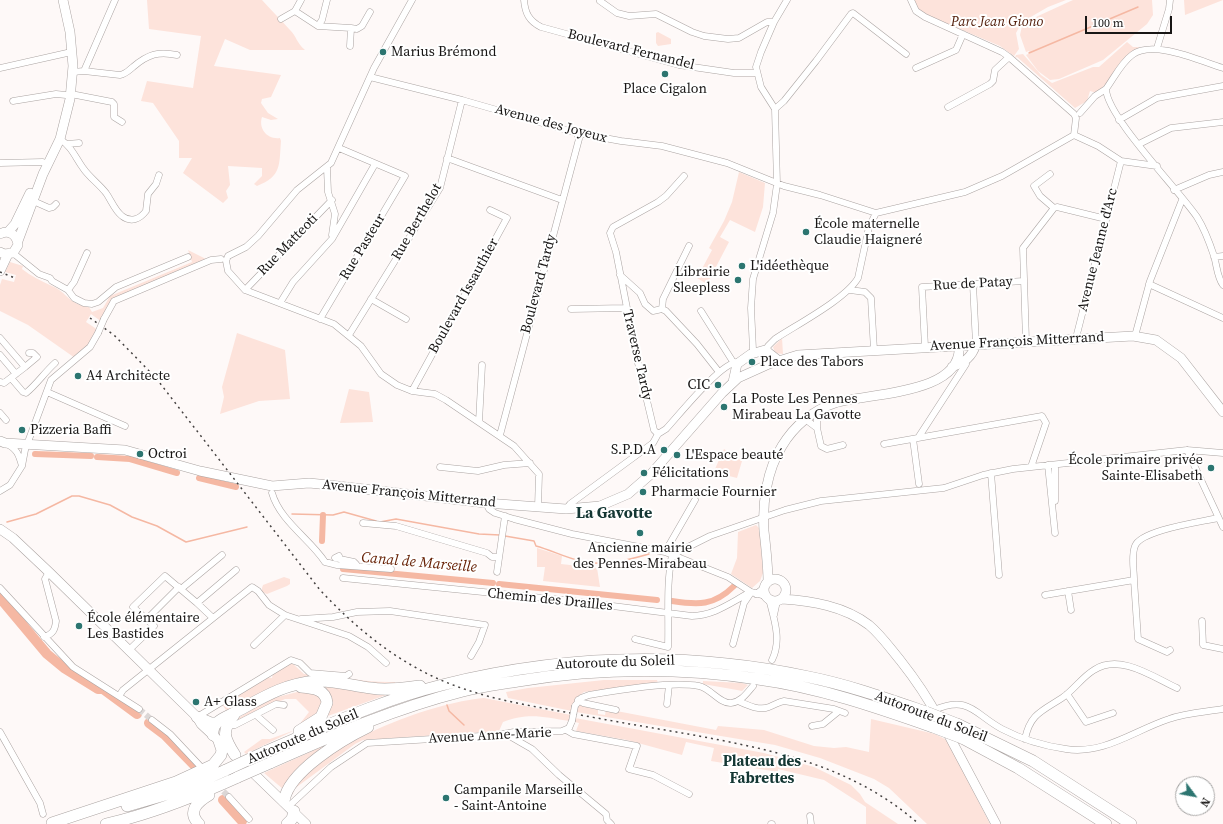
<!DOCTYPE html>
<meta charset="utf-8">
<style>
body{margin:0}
#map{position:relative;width:1223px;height:824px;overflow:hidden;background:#fef9f8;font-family:"Source Serif 4",serif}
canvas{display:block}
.north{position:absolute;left:1175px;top:776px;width:40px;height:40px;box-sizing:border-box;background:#fff;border:1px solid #a3a2a1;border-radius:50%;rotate:122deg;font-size:11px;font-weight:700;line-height:16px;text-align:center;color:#181615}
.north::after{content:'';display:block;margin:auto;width:14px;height:18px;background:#2c7570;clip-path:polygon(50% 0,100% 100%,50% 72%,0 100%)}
.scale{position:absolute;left:1085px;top:16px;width:87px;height:18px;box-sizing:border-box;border:2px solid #181615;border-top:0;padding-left:5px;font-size:12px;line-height:14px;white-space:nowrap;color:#181615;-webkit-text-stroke:3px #fff;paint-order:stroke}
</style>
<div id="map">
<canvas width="1223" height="824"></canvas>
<div class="north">N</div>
<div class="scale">100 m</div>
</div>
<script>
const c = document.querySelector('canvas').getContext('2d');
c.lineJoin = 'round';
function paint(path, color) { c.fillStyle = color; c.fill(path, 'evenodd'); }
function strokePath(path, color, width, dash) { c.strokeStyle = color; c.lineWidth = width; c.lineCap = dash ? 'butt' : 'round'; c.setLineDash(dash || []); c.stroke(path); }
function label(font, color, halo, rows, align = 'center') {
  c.font = font + ' "Source Serif 4",serif'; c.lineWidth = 4; c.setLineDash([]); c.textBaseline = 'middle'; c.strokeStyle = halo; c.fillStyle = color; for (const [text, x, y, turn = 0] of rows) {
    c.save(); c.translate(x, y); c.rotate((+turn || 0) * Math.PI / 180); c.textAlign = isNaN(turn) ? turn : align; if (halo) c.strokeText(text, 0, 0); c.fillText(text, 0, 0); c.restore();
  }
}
paint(new Path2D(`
 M147 0H262C271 10 281 20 290 30 297 37 296 42 305 50H250L225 39 214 66 281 75 271 97 262 99 261 103 268 113 278 119 271 120 262 117C258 129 268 140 280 138L281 141C279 165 282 176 257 186L254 184 262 176V168L228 166 230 185 226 191 228 198 223 203 183 173 192 158H179V141L153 103 141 101 147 81 193 88 201 36 149 29Z
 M914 0H1066L1048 7 1022 22 1016 33 1019 49 1014 56 1000 46 920 12Z
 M1073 0H1152L1153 15 1147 24 1103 60 1059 79 1050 80 1038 71 1026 55 1030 53 1029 51 1026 52 1020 35 1022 26 1038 16Z
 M1184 0H1223L1185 15Z
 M658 32 671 39V44L658 46 656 43V33Z
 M1127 42 1133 47H1139L1138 50 1097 93 1090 91 1087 101 1075 108 1017 57 1015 58 1016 55 1023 54 1041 75 1052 83 1093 67H1099Z
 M739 172 765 183 763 207 755 232 730 220 720 237 729 242 707 284 697 278 712 250 709 248 724 221 732 202Z
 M188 250 208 260 113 300 102 322 91 314 86 322 98 330 90 345 75 358 28 325 0 311V285L2 279 14 282 16 275 5 272 10 262 23 266 22 269C31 276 41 281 52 286 68 293 68 304 89 307L92 312 103 308 110 296 192 262Z
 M237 333 285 350 290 399 259 401 220 414 224 397 222 387Z
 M782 338 783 354 775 353 773 347Z
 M349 389 369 392 373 422 340 423Z
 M724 449 742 461 737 478 725 475 715 469Z
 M756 525 760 529 763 573 760 581 752 588 731 574 737 558 738 532Z
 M537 548 562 556 561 564 597 568 600 587 543 581 545 567H537Z
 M284 577 290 579V584L287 586 267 594 262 592V588L263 585Z
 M292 663 304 674C335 675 364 683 395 682L396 685 423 682C406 685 389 688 371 686 353 684 335 678 316 678 277 680 248 699 215 719L226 710 221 703 266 677 272 678 273 673Z
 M604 680H657L658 683 584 692 575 699 572 711 508 698 506 692 528 688Z
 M703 681 742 683 748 685 742 691 737 690 703 684Z
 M324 684 386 695 325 717 329 693Z
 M301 691H313L322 697 323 710 295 730 246 754 244 752 262 739H270L295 730 309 712 296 699H285L234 723 233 721 270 699Z
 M484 698 571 715 570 721C543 717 529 712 503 722L499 731 363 740 355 744 294 789 293 794H290C314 746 432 702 484 698Z
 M579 705 598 710V714L605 715 606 709 716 730 718 726 764 730 814 746 834 748 846 747 869 752 871 719 935 734 947 740 990 824H927L889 788 874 779 820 758 775 745 576 712Z
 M575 718 764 753 814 767 851 785 860 794 865 802 898 824H866V807L824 780 778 769V772L711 761 714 748 686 742 682 755 627 740 576 731 579 723 575 722Z
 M343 737 283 789 264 773Z`), '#fde3db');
strokePath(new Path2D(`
 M1029 53 1138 7
 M292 514 333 515 344 512 376 521
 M7 522 36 514 72 496H79L110 505 132 517 157 526 186 542 247 527
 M380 522 396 519 479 534 500 535
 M505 536 534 541 536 546C551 550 566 558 581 561 603 567 628 560 649 554
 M447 705 449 711 464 725`), '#f5b8a3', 1.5);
strokePath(new Path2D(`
 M35 454 91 456
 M97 457 130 459 177 473
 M199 478 236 487
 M322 541 323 515
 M343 569 493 583
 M499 584 657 600
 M672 601C698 605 714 606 734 586`), '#f5b8a3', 6);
strokePath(new Path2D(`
 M0 598 47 654 64 668 98 689H103L137 714
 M149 723 165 735 198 769
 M223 800 242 821`), '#f5b8a3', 10);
strokePath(new Path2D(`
 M139 709 152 720
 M217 785 229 797`), '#dcd7d6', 6, [6, 3]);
const street = new Path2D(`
 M412 0 374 68 331 163 297 190 258 236 246 247 228 256 226 261 228 271 245 290 334 324 361 346 381 374 397 385 412 391 435 394 446 400 514 446 539 474 538 507
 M524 0C525 13 529 21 541 27L679 65 734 73H757
 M911 0 916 11 925 17 1002 52 1009 57 1074 114 1076 118 1074 135
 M600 1 617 13 629 16 656 14 692 32 704 36 728 39 739 38 767 22H774
 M295 11 318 26 351 28 350 46
 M281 19 295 11 301 0
 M318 26 322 20 327 0
 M351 28 357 29 362 26 370 12
 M1157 48 1169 9 1170 0
 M0 68 67 53
 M916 68 956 50 963 34
 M1223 68C1200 61 1153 39 1132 55 1121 63 1114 78 1106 89 1107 117 1179 190 1197 217 1204 228 1210 244 1214 256 1217 266 1217 277 1223 285
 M84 71 120 75C126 74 129 70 133 67 148 54 159 51 177 55
 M73 72 84 71 115 0
 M370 77 462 100 577 133 621 141 662 146 727 163 784 186 820 195 876 213
 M71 94 112 102 114 104V117L122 122
 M13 101 56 94 66 95
 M948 107 990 84 993 81 995 70 1009 57
 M775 109 784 101 816 61 851 14 853 13 906 54
 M1080 113 1095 96 1106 89
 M1119 120 1157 98 1223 86
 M60 139C72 147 75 157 83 168 89 177 99 184 106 193 111 200 115 211 122 216 131 223 140 219 146 211L148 194 156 184 159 175
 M67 144 79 143
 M1139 144 1171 128 1223 122
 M447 158 562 200
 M0 163 43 162 48 165
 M327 168 328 192 335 214 332 235
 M1050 174 1034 186 1040 196 1054 208
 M1174 190 1209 175 1223 172
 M31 200 49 208 53 207 56 204
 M1054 208 1057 207 1106 219
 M876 213 965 192 1002 176 1074 135 1098 146 1121 161 1157 166
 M13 253 39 274 50 278 52 281 68 290 74 298 84 303 92 304 98 302 116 287 188 257
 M1214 257 1223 256
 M620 275 640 293 645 304 653 311 662 309 666 311 697 344 719 372
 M973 284 976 344
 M1149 284 1223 318
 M68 290 74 282 87 253
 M245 290 332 200
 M850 290 865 292 871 298 874 350
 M371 299 406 319
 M280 303 293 282 332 239 375 164
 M571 309 626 308
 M662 309 663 299 689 246
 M701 311 735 365
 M104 319 114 301 211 260 221 259
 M320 319 405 176 339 148
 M349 335 440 188 462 100
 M1135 336 1150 281 1182 200
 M0 338 25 367 4 383 0 382
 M1076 338 1121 161
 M1026 341 1023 248 1054 208
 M925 347 922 287 1024 281
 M767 351 768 346 775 339C796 325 846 299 858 278L869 227 876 213
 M751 354 753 350 751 308 753 279 773 213 777 184 775 109 761 87 756 67 761 52 774 22 787 0
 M0 355 16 374
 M25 367 37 357 33 353H29
 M11 378 23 392 26 393C37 384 44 373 55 363
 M412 391 507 218 490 210
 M47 392 125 426
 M0 413 6 420
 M817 418V428L821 446 827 449 843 445
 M479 422 482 365
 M809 422 817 428
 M658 434 654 430 637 359 616 252 610 233 613 227 658 202 666 196 684 176
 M658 434 666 429C679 415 721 362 738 362
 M500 435 579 139 577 133
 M918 438 966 364 964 360
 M913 439 919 484
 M7 444C17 449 19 455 22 466
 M884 444 1042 416 1046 423 1031 467
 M1187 450 1223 527
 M1048 465 1055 533
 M1055 465V501
 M440 467 478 471 504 465 530 463
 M991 473 999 575
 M0 491 10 485 22 466 25 450 51 380 90 347 98 333
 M272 493C280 521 310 539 325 562L337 565 391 569
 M486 503 489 509 495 513 514 519 572 534 665 552 728 577 751 592 766 596
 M566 509 570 504 653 443 658 434
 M363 523 396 526 487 553 492 557H499
 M665 552 695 500
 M672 555 710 536 785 510 821 501 944 488 983 475 1013 469 1187 450 1223 453
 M339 556 335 558 354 562 356 564 354 566
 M497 572 505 516
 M343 578 573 601 692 616C716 615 731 602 751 592
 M1134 580 1138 639 1167 652 1170 650
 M0 588 73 667 139 709
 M181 589 222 555
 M1068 591 1071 610
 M756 594 765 587
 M1045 595 1134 580C1134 569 1131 556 1135 546 1141 530 1201 522 1218 518
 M769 599C774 619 782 640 772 660
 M197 603 236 570
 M774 615 777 601
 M301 619 333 617 357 612 390 611 485 625 479 642 471 656
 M146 620 179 587
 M1202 621 1203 645 1223 649
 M44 637C53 634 55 630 56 621L45 579 49 572
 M635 639 668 647C669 616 666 585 672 555
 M733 644 744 603 750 594
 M254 645 285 615
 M129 650 154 626 133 607 165 576 197 603 213 618
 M1067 694 1086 722 1113 713
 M119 696 123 690 252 587 258 591 269 605 285 615 349 636 368 647 386 663
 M578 700 583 703 616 710
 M738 701C747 705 759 711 769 707 775 705 778 702 784 701L834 709 845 713
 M667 704 669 685
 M575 706 581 698 589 695C618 690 671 681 699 686 710 688 720 704 731 703 741 702 747 693 753 686
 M934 710C970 695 974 714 1002 729 1021 739 1045 746 1066 749 1104 755 1135 730 1169 719 1186 713 1205 712 1223 709
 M256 715 273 730
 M197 717 291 660 300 663 310 673 346 676 349 674
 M152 720 170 734 201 767
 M227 726 235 725 276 704 284 705
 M812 726 823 724 839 711
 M566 730 573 734 637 746 629 769 653 775 689 794
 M0 732 40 803 43 814
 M506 734 532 749 559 775 606 814 607 820 611 824
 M1025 739C1030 714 1042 711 1062 698 1074 690 1082 677 1094 670 1120 653 1153 677 1177 688
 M229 797 249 819
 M289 806 331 767 367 743 497 735 514 732 562 731 569 728 572 721
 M810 816 811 824
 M771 824H772`);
const secondary = new Path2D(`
 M8 232 15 224 30 193
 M0 234C9 229 17 235 18 245L13 253 4 254 0 252
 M18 241 43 174 60 139 70 99 73 66 70 32 63 0
 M0 271 8 254
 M952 367C965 362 972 357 976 344
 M733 382 737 364 751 354 765 350 779 361
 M0 441 5 443 125 450 200 471 272 486 309 483 329 485 486 503 566 509 600 506 628 494 651 474 722 393 738 378 769 364 798 355 1133 336 1156 340 1181 358 1223 412
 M0 529 13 538 49 572 197 717 201 724 216 738
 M764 590a11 11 0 1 1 22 0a11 11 0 1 1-22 0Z
 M768 582C768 565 766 548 764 531 762 503 767 470 782 446 794 426 813 410 835 403 866 393 964 395 959 345
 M782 599C812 601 844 606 869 625 881 635 890 648 900 660 915 679 928 698 939 719
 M946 730 996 824
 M247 767 306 824`);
const highway = new Path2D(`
 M234 715C221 731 224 738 235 755
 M197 717 211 723H216
 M957 724 1033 761 1131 824
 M299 731 321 717 327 703C326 689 313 688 301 687
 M213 735C211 722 224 718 234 713 262 698 283 684 316 681 335 680 353 686 371 688 387 691 404 688 420 686
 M962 738 1018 768 1106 824
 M267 751C324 727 381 700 442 685 562 655 687 651 809 677 849 685 888 699 926 712
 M270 763C333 735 396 708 463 691 481 686 500 684 518 681 597 668 678 667 758 679 818 687 876 707 933 727
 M284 801C288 772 343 739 368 727
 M127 806 182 790 226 770
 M52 823 176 782 213 765 221 755 222 750 219 741
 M106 824C152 814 196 796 238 777
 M199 824C187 812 197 802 209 795
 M287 824 292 819 294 811`);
strokePath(street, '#aba4a2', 7);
strokePath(secondary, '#aba4a2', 10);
strokePath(highway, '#aba4a2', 12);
strokePath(street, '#fff', 6);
strokePath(secondary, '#fff', 9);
strokePath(highway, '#fff', 11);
strokePath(new Path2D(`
 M0 272 15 278
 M90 318 114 335 156 378 320 590C352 624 388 655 432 676 474 696 519 704 565 712 606 720 647 727 688 734 774 750 851 765 919 824`), '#454241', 1.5, [2, 4]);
const streetBridge = new Path2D(`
 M98 333 104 319
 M572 721 575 706`);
const highwayBridge = new Path2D(`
 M926 712 957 724
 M933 727 962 738
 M226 770 267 751
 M238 777 270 763`);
strokePath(streetBridge, '#aba4a2', 7, []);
strokePath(highwayBridge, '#aba4a2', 12, []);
strokePath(streetBridge, '#fff', 6);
strokePath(highwayBridge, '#fff', 11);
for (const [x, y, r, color] of [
 [383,52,4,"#2c7570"],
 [665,74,4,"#2c7570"],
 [806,232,4,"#2c7570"],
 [742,266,4,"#2c7570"],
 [738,280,4,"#2c7570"],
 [752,362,4,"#2c7570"],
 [78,376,4,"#2c7570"],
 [718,385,4,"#2c7570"],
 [724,407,4,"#2c7570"],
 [22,430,4,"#2c7570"],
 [664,450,4,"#2c7570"],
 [140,454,4,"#2c7570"],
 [677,455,4,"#2c7570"],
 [1211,468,4,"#2c7570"],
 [644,473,4,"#2c7570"],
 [643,492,4,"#2c7570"],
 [640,533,4,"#2c7570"],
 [79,626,4,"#2c7570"],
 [196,702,4,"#2c7570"],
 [446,798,4,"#2c7570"]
]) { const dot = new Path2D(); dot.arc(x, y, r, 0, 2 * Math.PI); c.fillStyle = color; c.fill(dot); strokePath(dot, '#fff', 1.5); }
label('italic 14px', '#501b07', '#fff', [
 ["Parc Jean Giono",997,22]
]);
label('14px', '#181615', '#fff', [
 ["Boulevard Fernandel",631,50,14],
 ["Avenue des Joyeux",551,124,15],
 ["Rue Berthelot",417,222,-60],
 ["Rue Matteoti",288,245,-46],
 ["Rue Pasteur",363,247,-59],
 ["Avenue Jeanne d'Arc",1098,250,-76],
 ["Boulevard Tardy",539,284,-75],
 ["Rue de Patay",973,284,-3],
 ["Boulevard Issauthier",464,296,-61],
 ["Avenue François Mitterrand",1017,342,-3],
 ["Traverse Tardy",637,355,77],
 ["Avenue François Mitterrand",409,494,6],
 ["Chemin des Drailles",550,600,6],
 ["Autoroute du Soleil",615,663,-2],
 ["Autoroute du Soleil",931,717,21],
 ["Avenue Anne-Marie",490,736,-3],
 ["Autoroute du Soleil",303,737,-23]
]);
label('14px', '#181615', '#fff', [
 ["Marius Brémond",391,52],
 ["Place Cigalon",665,89,"center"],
 ["École maternelle",814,224],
 ["Claudie Haigneré",814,240],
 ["L'idéethèque",750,266],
 ["Librairie",730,272,"right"],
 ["Sleepless",730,288,"right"],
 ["Place des Tabors",760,362],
 ["A4 Architecte",86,376],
 ["CIC",710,385,"right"],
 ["La Poste Les Pennes",732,399],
 ["Mirabeau La Gavotte",732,415],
 ["Pizzeria Baffi",30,430],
 ["S.P.D.A",656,450,"right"],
 ["Octroi",148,454],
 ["L'Espace beauté",685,455],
 ["École primaire privée",1203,460,"right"],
 ["Sainte-Elisabeth",1203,476,"right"],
 ["Félicitations",652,473],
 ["Pharmacie Fournier",651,492],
 ["Ancienne mairie",640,548,"center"],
 ["des Pennes-Mirabeau",640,564,"center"],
 ["École élémentaire",87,618],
 ["Les Bastides",87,634],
 ["A+ Glass",204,702],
 ["Campanile Marseille",454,790],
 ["- Saint-Antoine",454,806]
], 'left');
label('italic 15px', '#672105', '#fff', [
 ["Canal de Marseille",419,563,5]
]);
label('bold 15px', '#143734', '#fff', [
 ["Plateau des",762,762],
 ["Fabrettes",762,779]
]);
label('bold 16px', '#143734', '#fff', [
 ["La Gavotte",614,514]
]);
</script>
